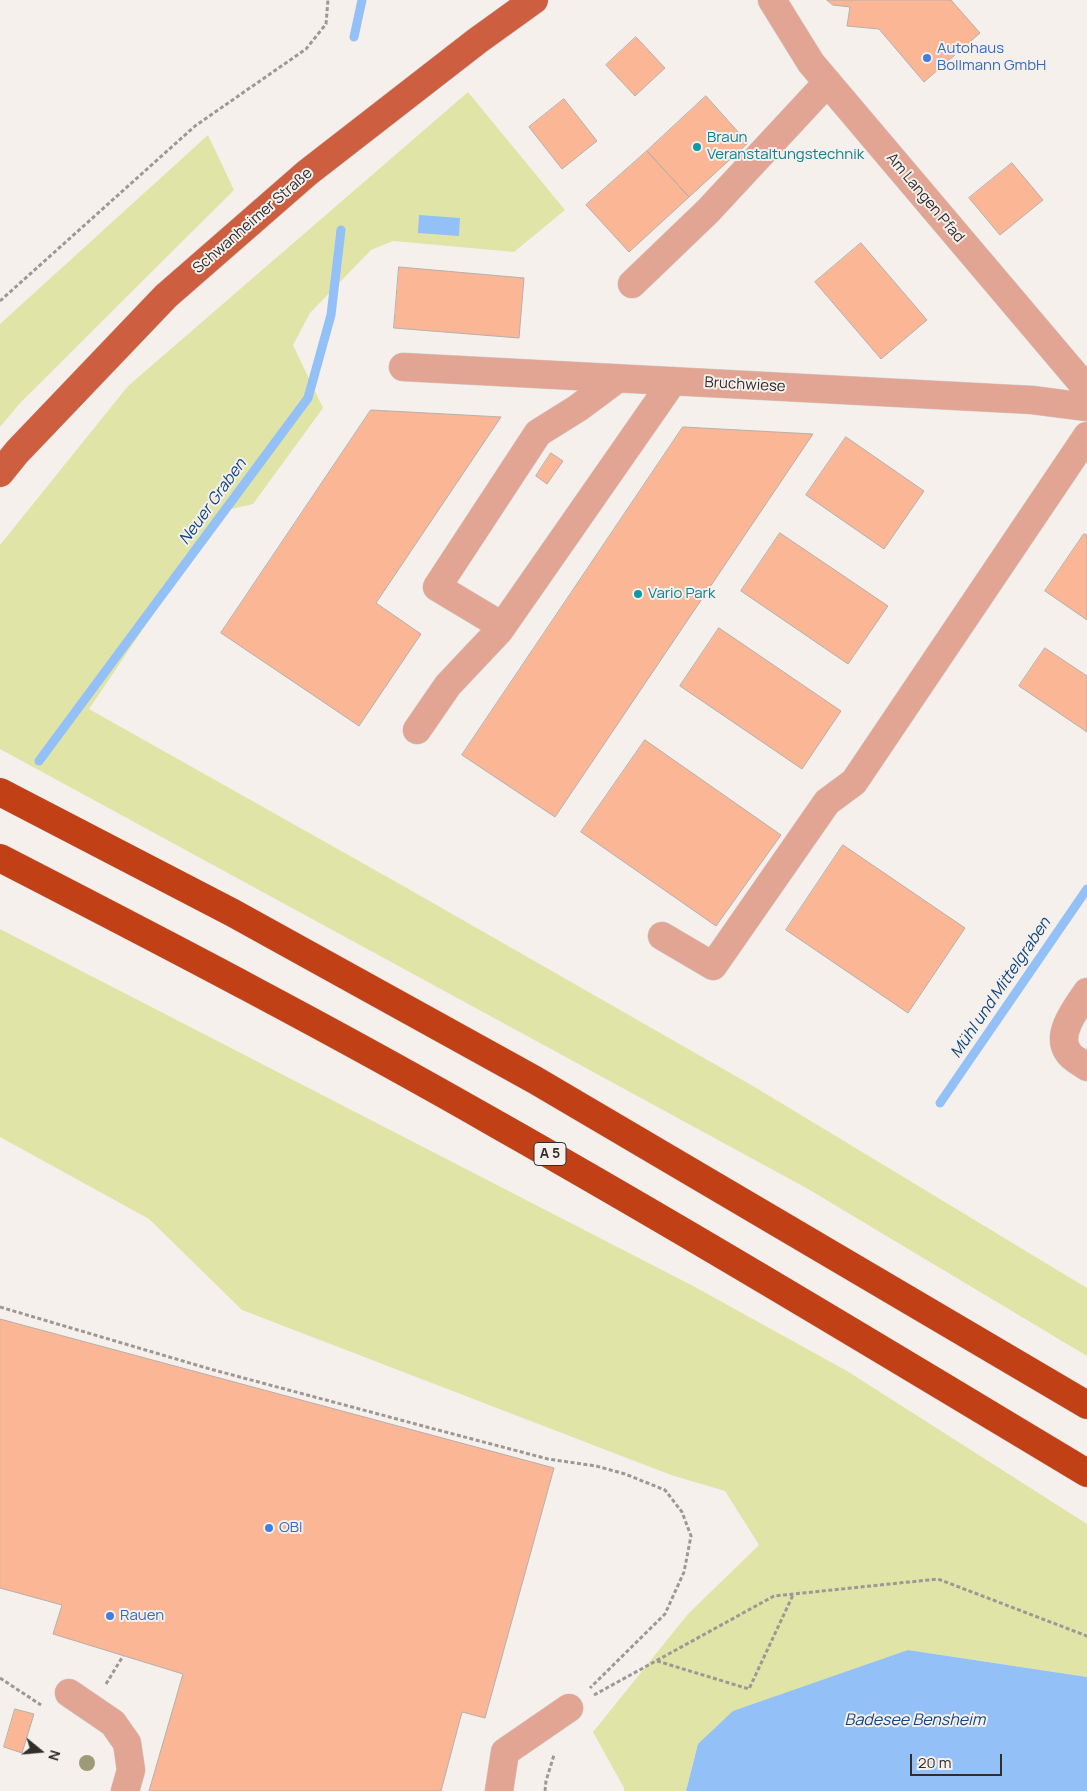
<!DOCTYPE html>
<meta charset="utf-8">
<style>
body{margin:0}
#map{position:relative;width:1087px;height:1791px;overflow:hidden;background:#f6f0ed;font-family:Manrope,sans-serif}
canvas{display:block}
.north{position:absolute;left:15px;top:1726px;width:50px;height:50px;-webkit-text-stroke:4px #f6f0ed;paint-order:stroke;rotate:107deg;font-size:14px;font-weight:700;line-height:20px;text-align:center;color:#302d2c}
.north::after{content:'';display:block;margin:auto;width:18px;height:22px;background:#302d2c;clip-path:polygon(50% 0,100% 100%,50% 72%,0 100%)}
.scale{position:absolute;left:910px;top:1754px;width:92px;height:22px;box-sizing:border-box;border:2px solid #302d2c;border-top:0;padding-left:6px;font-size:15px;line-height:18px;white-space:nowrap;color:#302d2c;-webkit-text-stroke:4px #f6f0ed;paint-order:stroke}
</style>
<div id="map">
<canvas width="1087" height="1791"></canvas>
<div class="north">N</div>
<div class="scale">20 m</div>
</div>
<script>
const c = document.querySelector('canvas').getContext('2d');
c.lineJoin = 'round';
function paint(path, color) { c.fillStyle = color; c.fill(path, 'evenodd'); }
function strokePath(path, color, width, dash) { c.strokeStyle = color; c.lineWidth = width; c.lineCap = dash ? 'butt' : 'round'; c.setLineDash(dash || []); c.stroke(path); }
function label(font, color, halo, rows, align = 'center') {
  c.font = font + ' Manrope,sans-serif'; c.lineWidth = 4; c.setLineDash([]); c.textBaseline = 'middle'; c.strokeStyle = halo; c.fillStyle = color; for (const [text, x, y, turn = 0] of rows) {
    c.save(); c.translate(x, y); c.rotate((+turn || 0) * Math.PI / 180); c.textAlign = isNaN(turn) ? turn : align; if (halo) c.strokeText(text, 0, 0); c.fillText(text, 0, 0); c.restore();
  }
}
paint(new Path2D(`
 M468 92 565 210 514 252 393 241 371 250 310 313 293 345 323 408 253 504 223 511 89 709 398 883 753 1086 1087 1288V1356L808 1189 0 749V545L128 386Z
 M208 135 234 190 20 403 0 427V324Z
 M0 929 695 1287 847 1371 1087 1524V1677L908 1650 698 1744 686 1791H624V1788L593 1732 688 1614 759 1545 725 1491 671 1475 242 1310 149 1219 0 1137Z`), '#e1e4a7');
paint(new Path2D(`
 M419 215 460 218 459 236 418 233Z
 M908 1650 1087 1677V1791H686L698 1744 733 1711Z`), '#93c0f6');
strokePath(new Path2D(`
 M354 37 362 0
 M39 761 308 398 331 315 341 230
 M940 1103 1087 889`), '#93c0f6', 9);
const building = new Path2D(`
 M827 0H951L980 33 924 82 879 29 847 26 850 7 833 5Z
 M636 37 665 68 635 96 606 65Z
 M706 96 748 143 689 197 647 151Z
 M564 99 597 141 562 169 529 127Z
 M647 151 689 197 629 252 586 205Z
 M1012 163 1043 200 1000 235 969 198Z
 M861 243 927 320 881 359 815 282Z
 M399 267 524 278 519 338 394 328Z
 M371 410 501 417 376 603 421 634 359 726 221 633Z
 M683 427 813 434 555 817 462 755Z
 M846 437 924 491 884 549 806 495Z
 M551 453 563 461 547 484 536 476Z
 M780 533 888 606 848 664 741 591Z
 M1084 534 1087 535V620L1045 591Z
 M719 628 841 711 802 769 680 686Z
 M1045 648 1087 676V732L1019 686Z
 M645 740 781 835 716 926 581 832Z
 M843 845 965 928 908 1013 786 930Z
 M0 1319 554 1468 485 1718 462 1712 441 1791H149L183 1674 53 1634 62 1605 0 1588Z
 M15 1709 34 1714 22 1753 4 1747Z`);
paint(building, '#fab695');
strokePath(building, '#b5afac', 1);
const minor = new Path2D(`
 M772 0 811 63 1087 389
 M632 284 708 211 827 83
 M403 367 1032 400 1087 407
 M502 626 437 587 538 433 578 408 617 379
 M417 730 448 685 499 631 673 381
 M662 936 713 966 827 802 854 782 1087 436
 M1087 992C1077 1007 1055 1034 1068 1052 1071 1058 1082 1063 1087 1067
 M69 1693 113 1723 127 1743 131 1770 125 1791
 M499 1791 505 1752 569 1708`);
const major = new Path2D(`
 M0 473 17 452 166 296 307 173 477 41 534 0`);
const highway = new Path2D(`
 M0 792 233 913 535 1080 1087 1405
 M0 858C167 944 334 1031 498 1125 696 1237 892 1356 1087 1473`);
strokePath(minor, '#d2cdca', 29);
strokePath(major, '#d2cdca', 29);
strokePath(highway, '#d2cdca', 29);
strokePath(new Path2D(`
 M0 301 195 126 306 49 326 24 328 0
 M0 1307 210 1369 438 1430 548 1459 596 1466 625 1474 665 1490 682 1512 691 1536 684 1572 665 1614 590 1688
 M657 1661 749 1689 793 1595
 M0 1678 41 1705
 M106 1684 123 1656
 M594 1695 774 1596 938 1579 1087 1636
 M545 1791 546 1781 554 1755`), '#9d9896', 3, [4, 2.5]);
strokePath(minor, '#e3a593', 28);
strokePath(major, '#cd5e3f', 28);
strokePath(highway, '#c24015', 28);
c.fillStyle = '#9d9b75';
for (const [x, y] of [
 [87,1763]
]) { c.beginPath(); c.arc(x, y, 8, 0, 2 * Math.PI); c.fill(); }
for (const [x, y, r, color] of [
 [927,58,5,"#3f7fe0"],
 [697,147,5,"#0f9aa8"],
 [638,594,5,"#0f9aa8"],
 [269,1528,5,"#3f7fe0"],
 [110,1616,5,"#3f7fe0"]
]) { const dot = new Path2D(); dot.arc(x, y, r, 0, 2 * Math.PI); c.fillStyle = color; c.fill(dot); strokePath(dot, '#f6f0ed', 2); }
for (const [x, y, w] of [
 [550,1154,32]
]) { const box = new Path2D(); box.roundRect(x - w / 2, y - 11.5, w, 23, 4); c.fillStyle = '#f6f0ed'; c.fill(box); strokePath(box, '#302d2c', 1); }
label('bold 14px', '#302d2c', null, [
 ["A 5",550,1154]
]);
label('15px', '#366cbe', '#f6f0ed', [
 ["Autohaus",937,49],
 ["Bollmann GmbH",937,66],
 ["OBI",279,1528],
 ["Rauen",120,1616]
], 'left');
label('15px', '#0d838f', '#f6f0ed', [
 ["Braun",707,138],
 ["Veranstaltungstechnik",707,155],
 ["Vario Park",648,594]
], 'left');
label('15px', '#302d2c', '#f6f0ed', [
 ["Am Langen Pfad",925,198,50],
 ["Schwanheimer Straße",253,221,-41],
 ["Bruchwiese",745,385,3]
]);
label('italic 16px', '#0d4782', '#f6f0ed', [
 ["Neuer Graben",213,502,-54],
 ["Mühl und Mittelgraben",1001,988,-56],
 ["Badesee Bensheim",915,1721]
]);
</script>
